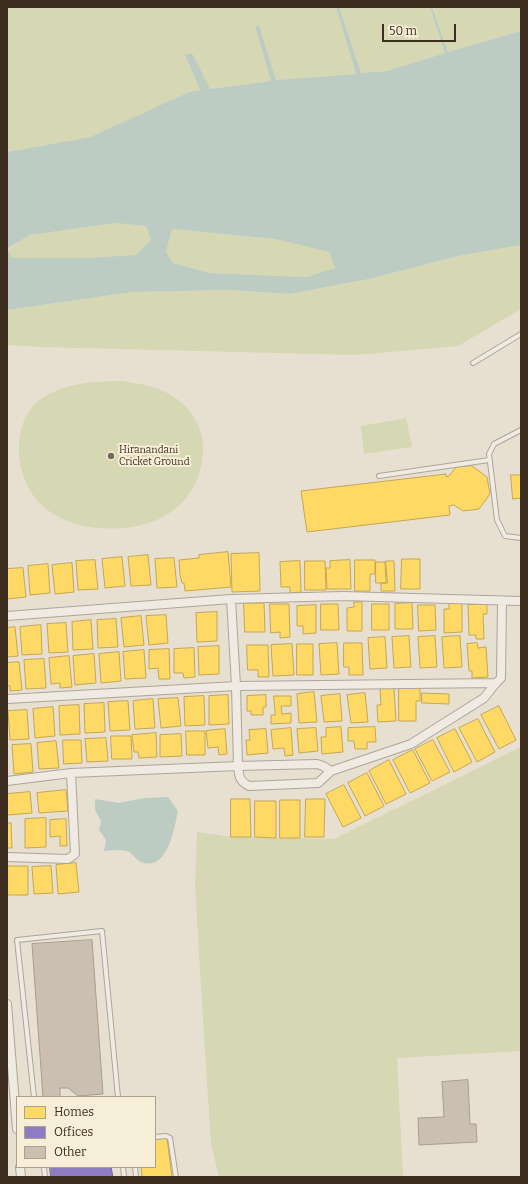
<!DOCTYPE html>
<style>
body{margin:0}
#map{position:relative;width:528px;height:1184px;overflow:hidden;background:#e7e0d1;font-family:Bitter,serif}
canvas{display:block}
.frame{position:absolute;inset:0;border:8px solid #3d2e20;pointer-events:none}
.legend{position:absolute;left:16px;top:1096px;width:140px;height:72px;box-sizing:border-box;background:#f7eed8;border:1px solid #ada18e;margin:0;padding:5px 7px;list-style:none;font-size:12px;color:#3d2e20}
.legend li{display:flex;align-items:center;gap:8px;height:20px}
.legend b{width:20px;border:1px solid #ada18e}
.scale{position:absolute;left:382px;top:24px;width:74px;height:18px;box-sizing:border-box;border:2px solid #3d2e20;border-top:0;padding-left:5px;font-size:12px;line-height:14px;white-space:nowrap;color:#3d2e20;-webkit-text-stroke:3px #f7eed8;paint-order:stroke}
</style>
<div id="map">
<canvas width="528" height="1184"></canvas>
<div class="frame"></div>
<ul class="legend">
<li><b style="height:11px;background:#ffd966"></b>Homes</li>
<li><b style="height:11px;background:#8e7cc3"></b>Offices</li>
<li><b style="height:11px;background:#cbbfb2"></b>Other</li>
</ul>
<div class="scale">50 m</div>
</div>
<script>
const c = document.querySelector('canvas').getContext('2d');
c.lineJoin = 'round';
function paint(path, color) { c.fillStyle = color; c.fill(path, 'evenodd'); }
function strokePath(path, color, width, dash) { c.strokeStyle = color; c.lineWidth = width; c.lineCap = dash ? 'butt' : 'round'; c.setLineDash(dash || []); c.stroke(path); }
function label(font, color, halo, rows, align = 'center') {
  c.font = font + ' Bitter,serif'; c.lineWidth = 4; c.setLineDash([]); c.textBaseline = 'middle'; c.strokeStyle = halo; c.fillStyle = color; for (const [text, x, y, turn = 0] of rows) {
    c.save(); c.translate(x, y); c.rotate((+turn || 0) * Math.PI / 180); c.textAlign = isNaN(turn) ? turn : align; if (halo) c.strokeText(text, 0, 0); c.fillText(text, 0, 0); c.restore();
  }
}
paint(new Path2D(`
 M7 7H336L356 74 276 80 259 25 255 26 271 81 209 89 192 53 185 55 200 90 189 92 90 137 7 152Z
 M339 7H430L445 53 387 71 360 73Z
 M432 7H521V31L448 52Z
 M115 223 146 226 151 240 135 255 86 258H13L7 250 30 235Z
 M172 229 275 239 329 252 335 269 307 277 210 273 173 263 166 252Z
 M521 245V309L458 346 356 355 40 347 7 345V310L133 292 228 290 289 294 369 279 458 256Z
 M122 381C141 384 161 387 177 399 193 410 204 430 203 451 200 513 145 535 90 527 69 524 45 513 33 495 14 469 12 419 41 399 63 383 96 381 122 381Z
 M406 418 412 447 364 454 361 426Z
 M521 747V1051L397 1058 403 1177H219L211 1144 203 1018 195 887 197 832 231 837 334 839Z`), '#d6d7b3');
paint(new Path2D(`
 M336 7H339L361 73 387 71 445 53 430 7H432L448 52 521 31V245L458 256 369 279 289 294 228 290 133 292 7 310V250L13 258H86L135 255 151 240 146 226 115 223 30 235 7 249V152L90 137 189 92 200 90 185 55 192 53 210 89 271 81 255 26 259 25 276 80 356 74ZM172 229 275 239 329 252 335 268 307 277 210 273 173 263 166 252Z
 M168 797 178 811C174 829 168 872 141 862 136 860 133 854 129 852 122 849 111 851 104 851L106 840 99 830 101 821 95 810V799L119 803 144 798Z`), '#bcccc2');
const homes = new Path2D(`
 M472 466 487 477 490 494 479 509 463 511 454 505 449 506 450 515 307 532 301 491 446 474V477L449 476 456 467Z
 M511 475H521V498L513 499Z
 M228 552 231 587 185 591 184 583H182L180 575 179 560 199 558V555Z
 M259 553 260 591 232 592 231 554Z
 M148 555 151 585 131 586 128 557Z
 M122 557 125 586 105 588 102 559Z
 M174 558 177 587 157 588 155 559Z
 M402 559H420V589H401Z
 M95 560 98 589 78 590 76 561Z
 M350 560 351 589H327L326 568H330V561Z
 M355 560H375V574H370V591H355Z
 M300 561 301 592 290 593V587H281L280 562Z
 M305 561H325L326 590H305Z
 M386 561H394L395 591H381V583H387Z
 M376 562H385L386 583H376Z
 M72 563 74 592 55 594 52 565Z
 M48 564 50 593 30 595 28 566Z
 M23 568 26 597 7 599V569Z
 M354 602H362V631H347V608L354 607Z
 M244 603H264L265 632H245Z
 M412 603 413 629H395V604Z
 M449 603H462V632L444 633V609H449Z
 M270 604H289L290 637 280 638V632L271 633Z
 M321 604H338L339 630H321Z
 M372 604H389V630H372Z
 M487 604V614H483L484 639H476V635H469L468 605Z
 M316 605V633L303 634V626H297V606Z
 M418 605H435L436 630 419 631Z
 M217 612V641L197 642 196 613Z
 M166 615 168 643 149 645 146 616Z
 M141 616 144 645 124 647 121 618Z
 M116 619 118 647 98 648 97 620Z
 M91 620 93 649 73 650 72 622Z
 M66 623 68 652 49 653 47 624Z
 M41 625 42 654 22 655 20 627Z
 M15 627 18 656 7 657V628Z
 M409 636 411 667 394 668 392 637Z
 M435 636 437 667 420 668 418 637Z
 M460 636 462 667 444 668 442 637Z
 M385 637 387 668 370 669 368 638Z
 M337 643 339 674 321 675 319 644Z
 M344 643H362L363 675H349V667H344Z
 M477 643 478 648 486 647 488 677 472 678V671H469L467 644Z
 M292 644 294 675 273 676 271 645Z
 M297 644H313V675H297Z
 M247 645H268L269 677H258V670H248Z
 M219 646V674L199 675 198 647Z
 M194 648 195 677 184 678 183 673H174V649Z
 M169 649 170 679H159L158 668 149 669V650Z
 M144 650 146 678 125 679 123 652Z
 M119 652 121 681 101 683 99 654Z
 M94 654 96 683 75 685 73 656Z
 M69 656 72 687 60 688V683L51 684 49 658Z
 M44 659 46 688 26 689 24 660Z
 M19 662 22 690 10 691V686H7V663Z
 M399 686H420V701H416V721H399Z
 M394 688 396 721 378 722 377 705H381L380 689Z
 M314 692 317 722 299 723 297 694Z
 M365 693 368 722 351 723 347 695Z
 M422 693 449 694V704L422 703Z
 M340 694 342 721 324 722 321 696Z
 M228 695 229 724 209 725V696Z
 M266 695V707H263V715H251V711H247V696Z
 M204 696 205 725 185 726 184 697Z
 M274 696H291V706H281L282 714 291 713V723L271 724V715H275Z
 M178 698 181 726 161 728 158 699Z
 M153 699 155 728 135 729 133 701Z
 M128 701 130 730 110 731 108 702Z
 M104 703 105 732 85 733 84 704Z
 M79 705 80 734 60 735 59 706Z
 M499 706 516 740 499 749 481 715Z
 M53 707 55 736 35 738 33 709Z
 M27 710 29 739 10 740 8 711Z
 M478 719 495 752 477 762 459 728Z
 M341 727 343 752 322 754 321 737H326V728Z
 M375 727 376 742H367V749H355L354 741H348V728Z
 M291 728 293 755 285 756 284 748 273 749 271 730Z
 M316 728 318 751 299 753 297 729Z
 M225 729 227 754 219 755 218 747 208 748 206 731Z
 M266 729 268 753 247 755 246 740H250L249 730Z
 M455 729 472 762 454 772 437 738Z
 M186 731H205V755H187Z
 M156 733 157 757 139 758 138 752H134L132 735Z
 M181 734 182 756 160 757V735Z
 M111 736H131L132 759H112Z
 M106 738 108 761 87 762 85 739Z
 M63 740H81L82 763 64 764Z
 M433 740 450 772 432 781 415 749Z
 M56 741 59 768 39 769 37 743Z
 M31 744 33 772 14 774 12 745Z
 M413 750 430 783 410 793 393 760Z
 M389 760 406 794 386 804 369 771Z
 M367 773 384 806 365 816 348 783Z
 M344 785 361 818 343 827 326 794Z
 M66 790 68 811 39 813 37 793Z
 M30 792 32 813 7 815V794Z
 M231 799H250L251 837H231Z
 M306 799H325L324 837H305Z
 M280 800H300V838H280Z
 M255 801H276V838L255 837Z
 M46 818V847L25 848V819Z
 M66 819 67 846H60V836L50 837V820Z
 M11 823 12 848H7V824Z
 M76 863 79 892 58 894 56 865Z
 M8 866H28V895H8Z
 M51 866 53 893 34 894 32 867Z
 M167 1138 172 1177H142L141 1167H155V1140Z`);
paint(homes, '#ffd966');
strokePath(homes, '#c5a651', 1);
const offices = new Path2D(`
 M50 1167H111L113 1177H51Z`);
paint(offices, '#8e7cc3');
strokePath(offices, '#766592', 1);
const building = new Path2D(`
 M92 940 103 1094 78 1096 68 1088H60V1097H43L32 944Z
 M468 1080 470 1124H476L477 1142 419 1145 418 1118 444 1117 442 1082Z`);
paint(building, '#cbbfb2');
strokePath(building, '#a89c90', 1);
const service = new Path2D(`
 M473 363 521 334
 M521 430 494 444 489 454 497 520 505 536 521 538
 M379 476 489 460
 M34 1097 17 940 102 931 118 1097
 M155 1137 166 1136 170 1138 176 1177
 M44 1167 45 1177
 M123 1167 124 1177
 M135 1167 136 1177`);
const minor = new Path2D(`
 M7 616 231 599 343 596 521 601
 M7 699 236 686 231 599
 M331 771 411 744 484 698 496 683
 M71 773 238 766 317 764 323 766 331 771 318 783 249 786C239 781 239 776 238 766L236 686 496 683 501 678 502 601
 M7 781 71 773 75 854 68 859 7 857
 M7 1004 17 1129
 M20 1167 21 1177`);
strokePath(service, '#ada599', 6);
strokePath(minor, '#ada599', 10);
strokePath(service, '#efebe3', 4);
strokePath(minor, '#efebe3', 8);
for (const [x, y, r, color] of [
 [111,456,4,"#786c5e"]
]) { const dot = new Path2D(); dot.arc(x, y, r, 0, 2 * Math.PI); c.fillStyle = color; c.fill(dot); strokePath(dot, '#f7eed8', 1.5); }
label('10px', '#3d2e20', '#f7eed8', [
 ["Hiranandani",119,450],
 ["Cricket Ground",119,462]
], 'left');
</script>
